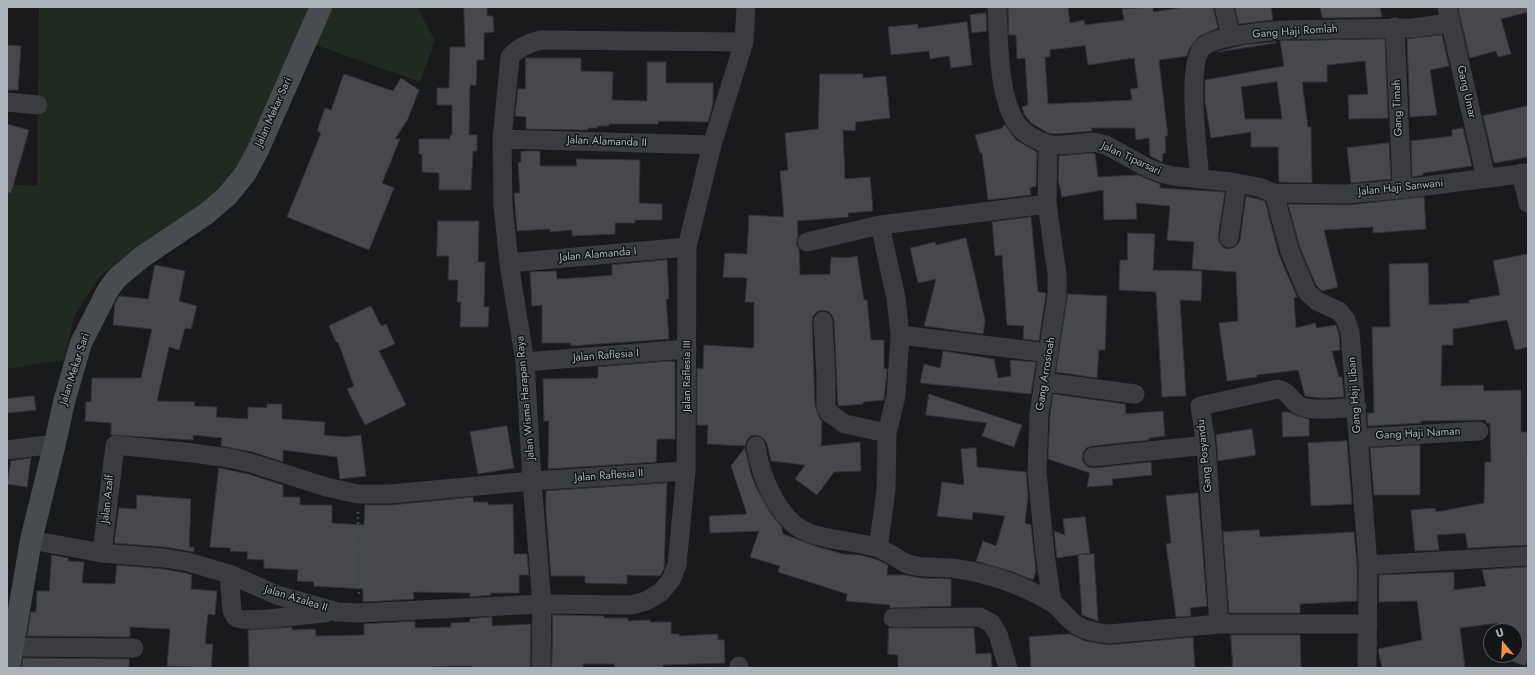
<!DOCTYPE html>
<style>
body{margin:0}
#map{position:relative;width:1535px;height:675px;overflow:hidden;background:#191a1c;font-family:Jost,sans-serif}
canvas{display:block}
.frame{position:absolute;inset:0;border:8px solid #acb3bb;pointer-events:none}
.north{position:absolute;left:1483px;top:623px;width:40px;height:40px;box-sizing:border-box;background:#141517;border:1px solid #515459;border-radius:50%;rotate:342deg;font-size:11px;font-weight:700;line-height:16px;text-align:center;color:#acb3bb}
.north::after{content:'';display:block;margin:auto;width:14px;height:18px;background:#f1933b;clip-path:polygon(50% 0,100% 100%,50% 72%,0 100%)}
</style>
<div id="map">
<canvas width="1535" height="675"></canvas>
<div class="frame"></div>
<div class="north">U</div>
</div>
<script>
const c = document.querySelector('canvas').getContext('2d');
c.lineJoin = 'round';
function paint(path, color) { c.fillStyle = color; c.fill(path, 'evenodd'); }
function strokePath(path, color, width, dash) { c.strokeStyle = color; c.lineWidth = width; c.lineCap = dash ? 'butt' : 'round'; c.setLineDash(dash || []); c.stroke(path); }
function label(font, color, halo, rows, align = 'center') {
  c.font = font + ' Jost,sans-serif'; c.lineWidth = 3; c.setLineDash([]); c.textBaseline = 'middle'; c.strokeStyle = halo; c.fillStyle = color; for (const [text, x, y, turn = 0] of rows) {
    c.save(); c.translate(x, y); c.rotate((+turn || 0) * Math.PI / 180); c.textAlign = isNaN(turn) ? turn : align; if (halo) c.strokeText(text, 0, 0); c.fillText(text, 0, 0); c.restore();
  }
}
paint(new Path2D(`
 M39 7H312L242 163 214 197 139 248 100 276 74 316 64 360 7 369V184L37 186Z
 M330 7H417L435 41 420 82 316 45Z`), '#212a21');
const building = new Path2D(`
 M464 7H487V16H493L494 32 484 33V60H477L476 85H470L469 135H477V151H473L471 190H439V173L422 172V154H419V139H450V135H452V105H437V88H449L450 47H465Z
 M1008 7H1068L1070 23 1084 20 1085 25 1124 20 1122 9 1153 7V12L1185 7H1213L1218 28 1198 37 1189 49 1187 56 1159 60V61L1168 136H1165L1166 153H1163L1162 162 1150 156 1149 138 1136 140 1135 128H1091L1092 131 1056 134 1048 133 1031 123 1024 114 1022 107 1028 105 1025 58 1017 59 1016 35H1009ZM1085 46 1088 65 1134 58 1138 88 1130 89 1132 100 1048 104 1045 57H1050V50Z
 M1235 7H1271L1273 20 1239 24Z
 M1320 7H1380L1382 17 1323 18Z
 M1458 7H1528V12L1501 19 1511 54 1498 57 1496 51 1470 58Z
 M986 13 987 31 972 33 970 15Z
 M967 22 972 65 951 68 949 56 930 59 929 51 891 55 888 27 918 24V28Z
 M1442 35 1449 66 1430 70 1437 115 1410 117 1407 39Z
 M1385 39 1388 118 1349 119 1348 95 1368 94 1365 61 1327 65V82H1302L1308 127H1311L1312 183 1279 182 1278 147H1251V132L1211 138 1205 101V80L1284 66 1280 41ZM1277 82 1282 119H1245L1241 87Z
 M1276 42V43L1217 52 1243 45Z
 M7 45 21 46 18 90H7Z
 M526 58H581V71L613 72 612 100 647 101V62H666V83H713V104L708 122 658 121V124H609V126H597V128H588V130L526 129V117L515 116 518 89H525Z
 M344 74 393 91 401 78 419 90 408 119 395 139H400L382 183 394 188 369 250 287 217 321 133 317 131 325 108 331 110Z
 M820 74H863V78L886 76 890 118 856 122 855 131 843 130 845 179 870 177 873 211 848 213V217L797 221 798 236 796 244 799 249 800 275 830 274 831 257 846 258 857 256 864 300H867L871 340H884V369H887V371L884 400 863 402V404L838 406 834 320 832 315 828 311 822 310 817 312 813 316 812 322 815 406 819 417 822 422 821 446 860 442 861 471 834 472 817 495 795 479 805 465 771 461 767 444 764 439 760 436 754 435 749 437 746 442 745 446 707 444 708 425H697V368L703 369 704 345 752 348 754 347V302H745L747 278 723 277 725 253 747 254 749 215 784 217 780 171 788 170 785 133 818 129Z
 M1528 106V157L1494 163 1483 116Z
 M7 124 29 130 11 193 7 192Z
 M1005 125 1016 140 1037 152 1036 186 1030 188 1031 195 988 200 982 153H980L975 135 1003 128V126Z
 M1463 128 1472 166 1423 173V175L1412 177 1411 141 1452 136V130Z
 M1389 143 1391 179 1351 183 1347 148Z
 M525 151H540V166H577L576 159 640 160 639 203 662 204V220H635V223H615V234L572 236V230L550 232V229L517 231 514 193H520L518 163 521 162V152Z
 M1092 153 1095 154 1098 177 1138 175 1160 184V188L1225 192 1218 237 1219 242 1223 247 1227 249 1233 248 1238 244 1240 240 1246 196 1265 201 1279 255 1297 297 1294 298 1296 328 1315 323 1317 328 1336 325 1339 334 1340 350 1332 351 1339 377H1342L1344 397 1320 398 1305 396 1298 370 1257 375V377L1227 381 1219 323 1238 321 1236 272 1192 269 1194 242 1167 240 1170 206 1136 203 1137 219 1104 220 1103 190 1062 197 1058 180 1059 156Z
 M1424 197 1426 229 1373 233V227L1324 230 1338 287 1322 291 1316 285 1300 248 1288 204 1348 205Z
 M1031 217 1038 292 1046 293 1039 341 1023 339 1024 326 1007 325 1002 255 995 256 992 222Z
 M438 221H479L478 262H485L484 307H489L488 327H460L461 302H457L458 280H448L449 256H437Z
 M1128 233 1155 234 1153 270 1202 271 1201 301 1180 300 1186 396 1162 397 1156 292 1119 290 1120 260H1127Z
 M966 238 985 320 983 334 924 326 936 279 918 283 910 248 935 242 936 245Z
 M1528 254V347L1515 350 1507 320 1453 329V345H1442L1441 386 1483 385 1484 391 1521 390V432H1527L1528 545 1468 548 1465 533 1437 535 1439 550 1415 551 1411 510 1435 508 1436 512 1484 503 1485 462H1491L1490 423H1486V420L1421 421V423L1368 426 1367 413H1374L1372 327H1390L1389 264 1428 263 1429 305 1469 303V300L1500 295 1493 261Z
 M667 260 669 299H666L669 339 571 346V343H542V305L532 306 530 272 556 271 557 279 590 277 612 275V265Z
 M155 265 185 271 179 301 197 306 191 329 185 328 179 350 169 347 157 401 195 402 194 406 217 407 216 417 248 419V407L267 408V404H282V419L325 422 324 435 345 437 361 435 366 476 340 479 337 457 283 450V462L253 452 221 446 222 438 193 435V440L111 435V423L85 421 86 402H91L92 378H141L152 329 113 325 115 304 119 296 148 299Z
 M1068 294 1107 296 1105 350H1099L1097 378 1056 372Z
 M371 306 381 326 386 324 395 344 379 351 406 405 365 425 347 389 354 386 338 342H336L329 326Z
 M943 351 994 359 998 378 1011 376 1010 360 1036 362 1031 394 920 383 924 364 940 368Z
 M670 361 675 362V439H657L656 462 548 469 549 421H544L543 379 598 378V367Z
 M929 394 1022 425 1014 447 982 436 987 423 926 415Z
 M1053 394 1125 404 1126 414 1163 411 1165 436 1149 438V440L1092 446 1086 448 1083 453 1082 459 1084 463 1088 467 1094 468 1151 462 1152 475 1112 479 1113 485 1087 487 1090 473 1048 459 1050 416Z
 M34 396 36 410 7 413V399Z
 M1282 412H1289L1297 416 1309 419V436L1283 437Z
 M507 426 514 468 478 474 470 432Z
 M1252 429 1256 455 1218 461 1216 435Z
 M1347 441 1352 504 1311 506 1308 443Z
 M1420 445V495H1374L1370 448Z
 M745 448 751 474 757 489 771 514 781 526 783 534 815 546 843 554 860 555 878 560 888 565 887 575H905L921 578 951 579V606L890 608V605L846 601 847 594 778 572 780 566 750 557 759 531 710 533 709 516 747 514 731 466Z
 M976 448 977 467 1026 472 1028 496 1025 523 1031 525 1036 571 1033 580 1010 571 976 561 983 541 996 546 1005 516 973 512 972 520 937 516 942 482 964 485 961 449Z
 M31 458 27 487 7 484 11 461Z
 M219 468 248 474 283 485V497H300V505H332V523L364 525 365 505H391L473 497V502H488V505L513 504 514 554H527L529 575H519V593H491V595L470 597V593L413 592 414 599 363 602V589L314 586V582L297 581 298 570 264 568V560L247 559 248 552 230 551 231 548 210 547Z
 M667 483 664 569 660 576 627 575V584L585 583V576H551L546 512V491Z
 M1198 493 1207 606 1190 608 1191 616 1176 617 1166 544 1171 543 1166 496Z
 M137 495 191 499 189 547H194V552L165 547 114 543 119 508 136 509Z
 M1085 517 1090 553 1057 558 1054 531 1065 535 1063 519Z
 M1259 530 1260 537 1354 532 1357 565V601L1300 604V613H1229L1223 532Z
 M1094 554 1098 621 1082 615 1078 555Z
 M52 555 68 558V561L84 562 82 583 115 584 117 565 163 569 186 573 192 575 191 589 217 591 215 615 208 614 205 644H213L211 668 167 666 170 629 130 627V637L27 636 31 612H36L37 591H49Z
 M1528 567V657L1525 666 1504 658 1505 655H1515V631H1495L1498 623 1460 628 1465 668H1382L1378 649 1422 640 1417 601 1379 602V575L1454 572V590L1486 586 1482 570Z
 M553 615 604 616V618H628V621L650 620V622H671V634H679V636L718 634V640H724L725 663 663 665V668H615L614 664H583V668H552Z
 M492 617V626L531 624 530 668H472V666H451L417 668H275V667L249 668 248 630 292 627V630L315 629 316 636 364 635V624L415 621V628L451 627V623L470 622V619Z
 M889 628H974L976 654 991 653 992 668H898V655L888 654Z
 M1070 634 1085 641 1109 645 1193 637 1195 668H1031L1029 637Z
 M1231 635H1300L1301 668H1233Z
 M23 658 129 659V668H22Z`);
paint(building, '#46484b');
strokePath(building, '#333437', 1);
strokePath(new Path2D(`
 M358 512 359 595`), '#404448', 2.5, [2, 3]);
strokePath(new Path2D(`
 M997 7C999 40 997 107 1023 131 1029 136 1039 141 1047 144 1055 147 1083 143 1093 142L1106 145 1148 168 1161 173 1173 176 1231 182 1258 187 1274 193 1347 194 1402 189 1528 173
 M1224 7 1231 37
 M1447 7 1486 178
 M1395 27 1402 189
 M7 102 38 105
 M502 139 712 145
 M1048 144 1047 204 1057 274V294L1039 415 1037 472 1045 554 1052 603
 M1521 173 1528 203
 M1200 179C1198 154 1185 61 1204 46 1219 35 1263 32 1282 30L1413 28 1450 23
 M1274 193 1290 252 1307 292 1317 301 1339 311 1346 320 1350 332 1368 565 1367 668
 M880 225 1047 204
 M1229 238 1237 183
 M807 242 880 225 896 298 900 335 896 396 887 433 886 491 878 548
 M509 263 687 247
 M823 321 826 377V406L829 413 845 424 887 433
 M900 335 1049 353
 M525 362 687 349
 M1045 382 1135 394
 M1358 438 1479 431
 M756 446C760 476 779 522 809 533 831 541 856 541 878 548 890 552 900 562 911 565 926 569 943 566 959 569 990 574 1024 586 1051 602 1058 606 1063 613 1069 619 1080 630 1094 633 1110 634L1219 624H1368
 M7 450 55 444
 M1093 457 1206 445
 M31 540 102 553 164 558 188 562 229 574 277 595 337 612 359 613 542 604 631 605 646 601 661 592 671 580 677 565 686 471 687 247 712 145 744 42 746 7
 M102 553 115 445 193 453 229 458 251 463 326 487 358 494H390L532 481 686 471
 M1368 565 1528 556
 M229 574 232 610C233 613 234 616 237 618 246 623 310 614 325 613
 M893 618 980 617 991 623 998 634 1008 668
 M1219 624 1206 445 1200 406 1278 389C1289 391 1291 401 1300 406 1314 412 1341 408 1357 407
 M12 647 134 648
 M541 668 542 604 532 481 525 362 509 263 503 206 502 139 510 57C518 47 529 43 541 40L744 42
 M739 668V666`), '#3a3c41', 19);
strokePath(new Path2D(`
 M9 668 31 540 56 439 64 402 81 343 108 290 117 278 142 257 206 214 227 196 245 174 258 150 321 7`), '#484c51', 22);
label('11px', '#acb3bb', '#141517', [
 ["Gang Haji Romlah",1295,32,-4],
 ["Gang Umar",1466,92,77],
 ["Gang Timah",1398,108,-92],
 ["Jalan Mekar Sari",274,112,-66],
 ["Jalan Alamanda II",607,142,2],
 ["Jalan Tiparsari",1131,159,25],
 ["Jalan Haji Sanwani",1401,188,-6],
 ["Jalan Alamanda I",598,255,-5],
 ["Jalan Raflesia I",606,356,-4],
 ["Jalan Mekar Sari",75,369,-72],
 ["Gang Arrosioah",1046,374,-81],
 ["Jalan Raflesia III",687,376,-90],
 ["Gang Haji Liban",1355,395,-94],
 ["Jalan Wisma Harapan Raya",526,398,-95],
 ["Gang Haji Naman",1418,434,-3],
 ["Gang Posyandu",1205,456,-96],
 ["Jalan Raflesia II",609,476,-4],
 ["Jalan Azalf",108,499,-84],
 ["Jalan Azalea II",296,599,17]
]);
</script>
